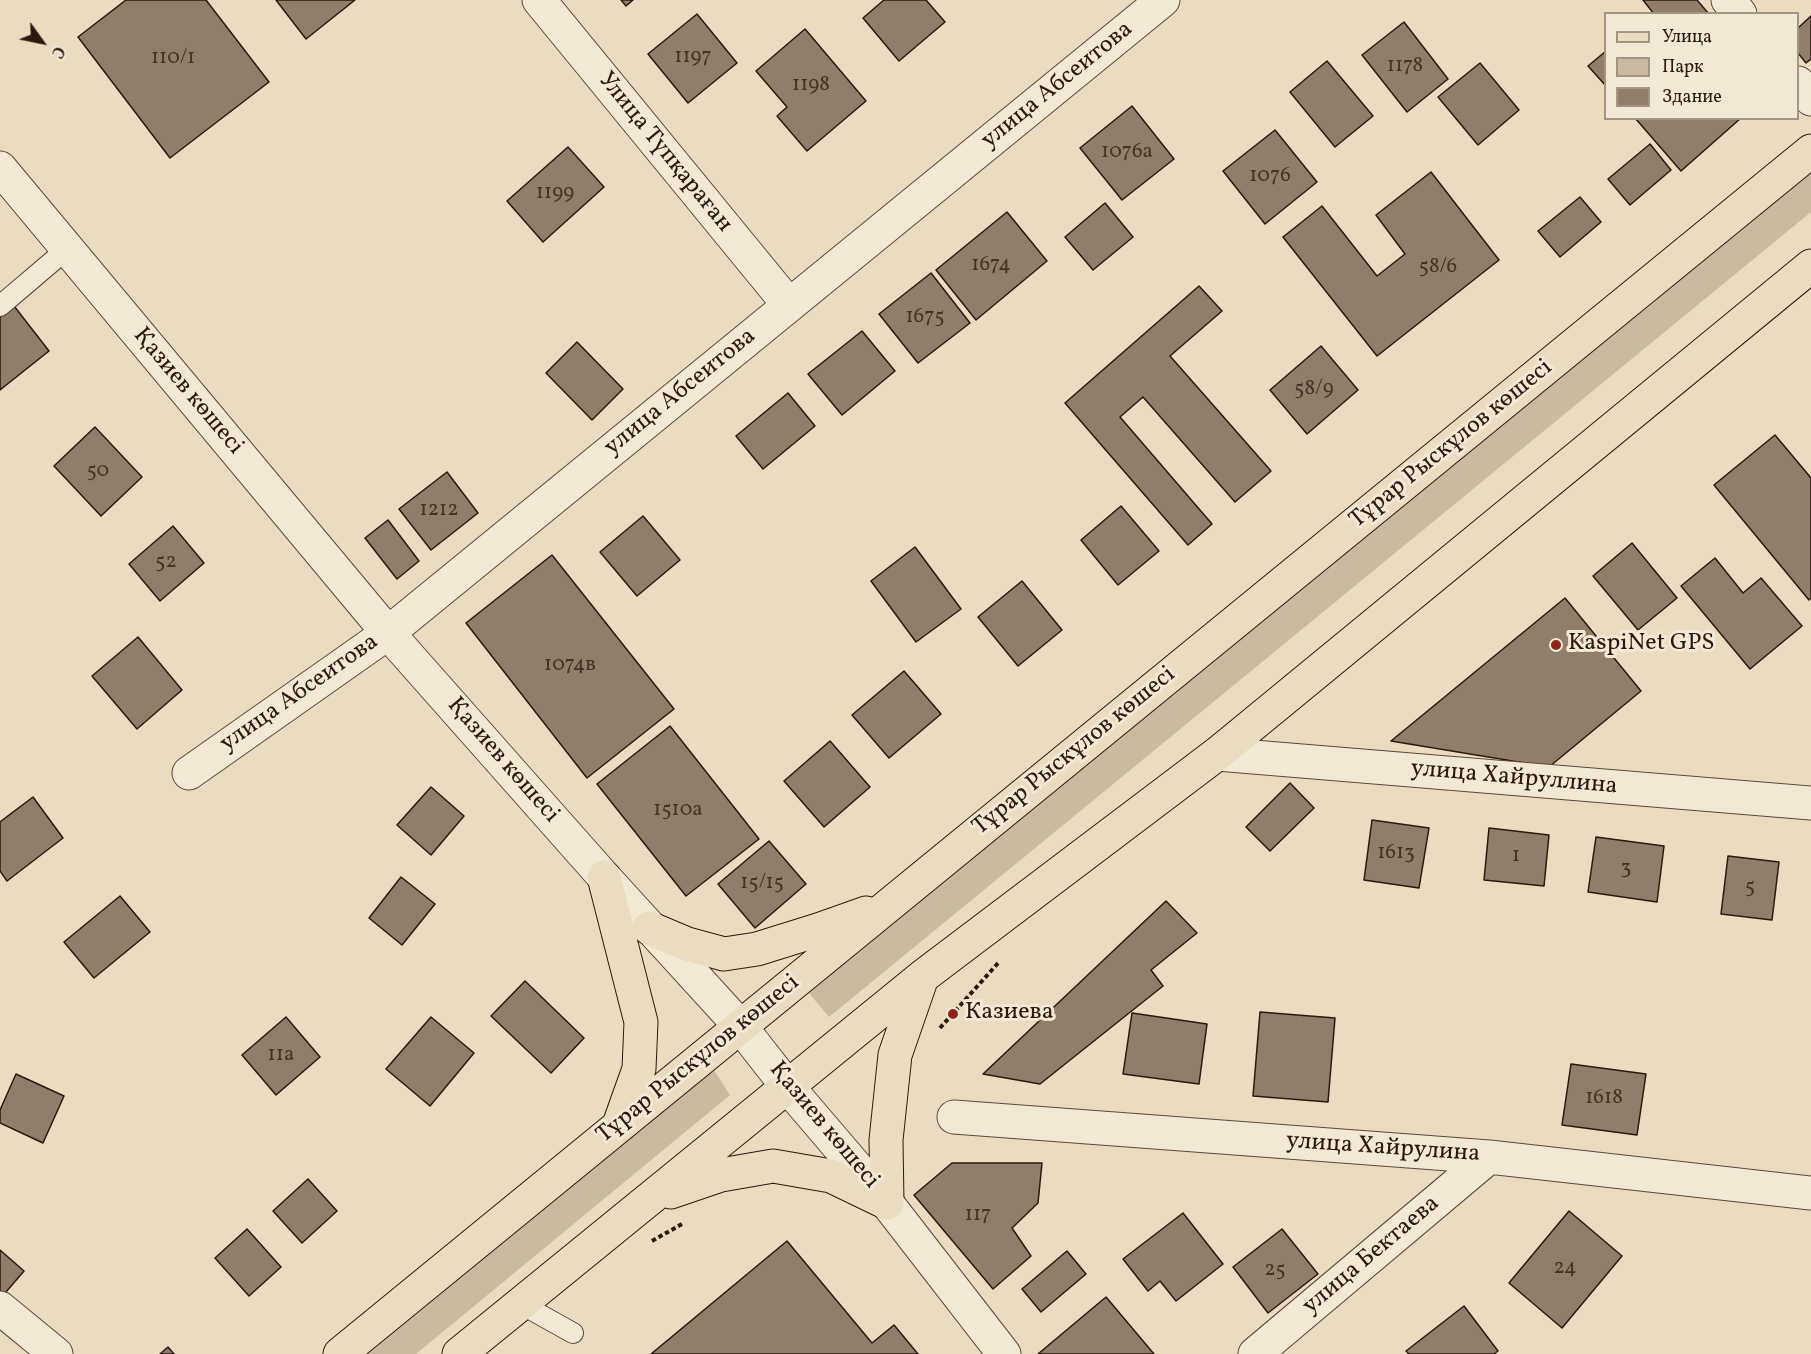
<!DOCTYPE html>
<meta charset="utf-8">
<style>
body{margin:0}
#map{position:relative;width:1811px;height:1354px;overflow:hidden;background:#e9dcbf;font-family:Vollkorn,serif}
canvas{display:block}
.legend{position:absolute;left:1604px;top:12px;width:195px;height:108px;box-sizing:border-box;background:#f1e8d5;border:2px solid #a39586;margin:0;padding:8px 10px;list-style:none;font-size:18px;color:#2d1810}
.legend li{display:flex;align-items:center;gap:12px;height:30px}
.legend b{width:30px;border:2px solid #a39586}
.north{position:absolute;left:12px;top:12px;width:60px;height:60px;-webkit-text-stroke:4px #f1e8d5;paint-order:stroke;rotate:123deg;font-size:16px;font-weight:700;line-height:24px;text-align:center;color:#2d1810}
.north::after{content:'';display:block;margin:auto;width:21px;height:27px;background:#2d1810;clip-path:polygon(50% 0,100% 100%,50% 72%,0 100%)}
</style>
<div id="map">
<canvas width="1811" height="1354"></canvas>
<ul class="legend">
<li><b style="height:8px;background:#e9dcbf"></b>Улица</li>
<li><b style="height:16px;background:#c9bba1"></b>Парк</li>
<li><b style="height:16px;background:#8f7e6b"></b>Здание</li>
</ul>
<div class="north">С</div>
</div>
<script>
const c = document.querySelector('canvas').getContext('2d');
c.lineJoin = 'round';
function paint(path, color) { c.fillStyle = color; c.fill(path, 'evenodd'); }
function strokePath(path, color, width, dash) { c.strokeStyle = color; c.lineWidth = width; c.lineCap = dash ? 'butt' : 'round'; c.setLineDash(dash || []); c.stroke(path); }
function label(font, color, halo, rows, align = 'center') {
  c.font = font + ' Vollkorn,serif'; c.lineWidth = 6; c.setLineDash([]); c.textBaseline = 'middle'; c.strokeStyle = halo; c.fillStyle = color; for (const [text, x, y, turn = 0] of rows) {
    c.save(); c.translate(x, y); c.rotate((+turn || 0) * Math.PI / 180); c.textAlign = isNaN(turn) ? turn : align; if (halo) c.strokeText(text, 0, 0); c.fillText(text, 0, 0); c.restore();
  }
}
paint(new Path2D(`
 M1811 172V212L829 1017 809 993Z
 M714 1070 730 1095 416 1354H368Z`), '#c9bba1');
const building = new Path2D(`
 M126 0H206L269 82 170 158 78 37Z
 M276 0H355L306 39Z
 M621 0H633L626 6Z
 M884 0H926L945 22 899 61 863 18Z
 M1643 0H1697L1709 14H1654Z
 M697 14 737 63 688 103 648 54Z
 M1811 16V59L1806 63 1798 53V28Z
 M1404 22 1448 79 1407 112 1362 55Z
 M805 29 866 101 807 151 777 116 787 107 756 71Z
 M1606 51V86L1588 66Z
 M1327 61 1373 116 1335 147 1290 92Z
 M1480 63 1519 110 1478 145 1438 97Z
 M1132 106 1174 159 1122 200 1080 148Z
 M1635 118H1741L1681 171Z
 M1275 130 1317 182 1265 224 1223 171Z
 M1650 144 1671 170 1630 205 1608 179Z
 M568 147 604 187 543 242 507 201Z
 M1431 172 1499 260 1377 356 1283 237 1322 206 1377 276 1405 254 1376 215Z
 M1580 197 1601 222 1560 257 1538 231Z
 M1105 203 1133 237 1093 270 1065 237Z
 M1007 212 1047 261 976 320 936 270Z
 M931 273 970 323 918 363 879 314Z
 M1199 286 1222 311 1170 356 1271 471 1235 502 1143 397 1120 417 1212 524 1188 545 1065 403Z
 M11 302 49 351 0 390V310Z
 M862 331 895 371 842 415 808 374Z
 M577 342 623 389 592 420 546 373Z
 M1321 346 1358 390 1307 434 1270 390Z
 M788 393 815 426 763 469 736 436Z
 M95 427 142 477 101 516 54 466Z
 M1775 435 1811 478V598L1809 600 1714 485Z
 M447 472 478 513 431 550 399 509Z
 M1121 506 1159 551 1118 585 1081 540Z
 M643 516 680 560 637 596 600 552Z
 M388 520 419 561 397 579 365 538Z
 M173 526 204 563 160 601 129 564Z
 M1632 543 1677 598 1638 630 1593 576Z
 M915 547 961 609 916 642 871 581Z
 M552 555 674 709 587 778 466 623Z
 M1715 558 1743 593 1761 578 1802 626 1750 669 1681 586Z
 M1022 581 1062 630 1018 666 978 617Z
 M1565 598 1641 691 1549 767 1391 741Z
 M138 637 182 690 137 729 92 676Z
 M904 671 941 714 889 758 852 715Z
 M670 726 759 839 686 896 597 784Z
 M830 741 870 787 824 827 784 781Z
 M1290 783 1314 808 1270 851 1246 827Z
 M431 787 464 816 431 855 397 825Z
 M33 797 63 838 7 881 0 871V822Z
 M1372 820 1429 828 1419 888 1364 880Z
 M1489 828 1549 835 1544 886 1484 880Z
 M1596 837 1664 846 1657 902 1588 892Z
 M769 841 806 884 755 928 718 884Z
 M1728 856 1779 862 1772 920 1721 914Z
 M401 877 435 904 402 945 369 918Z
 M120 896 150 932 94 978 64 942Z
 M1166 901 1197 933 1151 970 1163 986 1040 1084 983 1074Z
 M525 981 584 1038 551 1073 491 1016Z
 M1260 1012 1335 1018 1328 1102 1253 1096Z
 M1132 1013 1207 1024 1199 1084 1123 1074Z
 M286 1017 320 1057 276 1095 242 1055Z
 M431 1017 474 1053 430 1106 386 1069Z
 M1571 1064 1646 1074 1637 1135 1562 1125Z
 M16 1074 64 1096 43 1143 0 1123V1110Z
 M952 1163H1042L1038 1203 1012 1228 1031 1256 993 1289 914 1195Z
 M308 1179 337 1211 302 1243 273 1211Z
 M1569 1211 1622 1256 1562 1328 1509 1283Z
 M1183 1213 1223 1264 1176 1301 1160 1281 1148 1291 1123 1259Z
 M247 1229 281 1267 249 1296 215 1258Z
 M1282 1229 1318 1274 1268 1313 1233 1267Z
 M787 1241 872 1343 894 1325 918 1354H651Z
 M0 1250 24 1271 0 1299Z
 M1067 1251 1086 1274 1041 1312 1022 1289Z
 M1106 1297 1154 1354H1038Z
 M1464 1306 1498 1351 1494 1354H1409L1406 1351Z
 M168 1347 174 1354H160Z`);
paint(building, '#8f7e6b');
strokePath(building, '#2d1810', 1.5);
const service = new Path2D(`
 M0 306 67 249
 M521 1304 573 1333`);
const minor = new Path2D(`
 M539 0 789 305
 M1728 0 1740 14
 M1798 83 1811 99
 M1217 754 1811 803
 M189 773 388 633 1163 0
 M954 1117 1489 1157 1811 1193
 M0 1308 56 1354
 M1255 1354 1489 1157`);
const tertiary = new Path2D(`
 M0 168 388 633 604 877 740 1026 787 1086 887 1203 1004 1354`);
const primary = new Path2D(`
 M604 877 641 1022 639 1069 619 1125
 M649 928 687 944 724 954 757 949 818 930 866 913
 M671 1192 721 1175 773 1166 831 1176 887 1203 886 1140 895 1055 922 977
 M340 1354 1811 151
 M459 1354 922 977 1217 754 1811 266`);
strokePath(service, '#5c493c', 22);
strokePath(minor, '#5c493c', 35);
strokePath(tertiary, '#5c493c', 35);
strokePath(primary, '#2d1810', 35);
strokePath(new Path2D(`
 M940 1028 999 962
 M652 1241 682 1224`), '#2d1810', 4, [4.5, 3]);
strokePath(service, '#f1e8d5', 20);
strokePath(minor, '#f1e8d5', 33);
strokePath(tertiary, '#f1e8d5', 33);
strokePath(primary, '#e9dcbf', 33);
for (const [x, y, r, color] of [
 [1556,645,6,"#8f2418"],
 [953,1014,6,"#8f2418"]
]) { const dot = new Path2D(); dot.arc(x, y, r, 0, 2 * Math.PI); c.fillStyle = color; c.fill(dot); strokePath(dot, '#f1e8d5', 2); }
label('21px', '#463227', null, [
 ["1197",693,58],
 ["110/1",173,59],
 ["1178",1405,67],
 ["1198",811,86],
 ["1076а",1127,153],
 ["1076",1270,177],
 ["1199",555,194],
 ["1674",991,266],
 ["58/6",1438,268],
 ["1675",925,318],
 ["58/9",1314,390],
 ["50",98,472],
 ["1212",439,511],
 ["52",166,563],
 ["1074в",570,666],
 ["1510а",678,811],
 ["1613",1396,854],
 ["1",1516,857],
 ["3",1626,869],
 ["15/15",762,884],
 ["5",1750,888],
 ["11а",281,1056],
 ["1618",1604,1099],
 ["117",978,1216],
 ["24",1565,1269],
 ["25",1275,1271]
]);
label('24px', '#2d1810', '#f1e8d5', [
 ["улица Абсеитова",1058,86,-39],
 ["Улица Түпқараған",664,153,51],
 ["Қазиев көшесі",187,392,50],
 ["улица Абсеитова",681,393,-39],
 ["Тұрар Рыскұлов көшесі",1452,445,-39],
 ["улица Абсеитова",300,694,-35],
 ["Тұрар Рыскұлов көшесі",1075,752,-39],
 ["Қазиев көшесі",502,761,49],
 ["улица Хайруллина",1514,779,5],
 ["Тұрар Рыскұлов көшесі",699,1060,-39],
 ["Қазиев көшесі",823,1126,50],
 ["улица Хайрулина",1383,1149,4],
 ["улица Бектаева",1372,1256,-40]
]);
label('24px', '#2d1810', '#f1e8d5', [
 ["KaspiNet GPS",1568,645],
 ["Казиева",965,1014]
], 'left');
</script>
